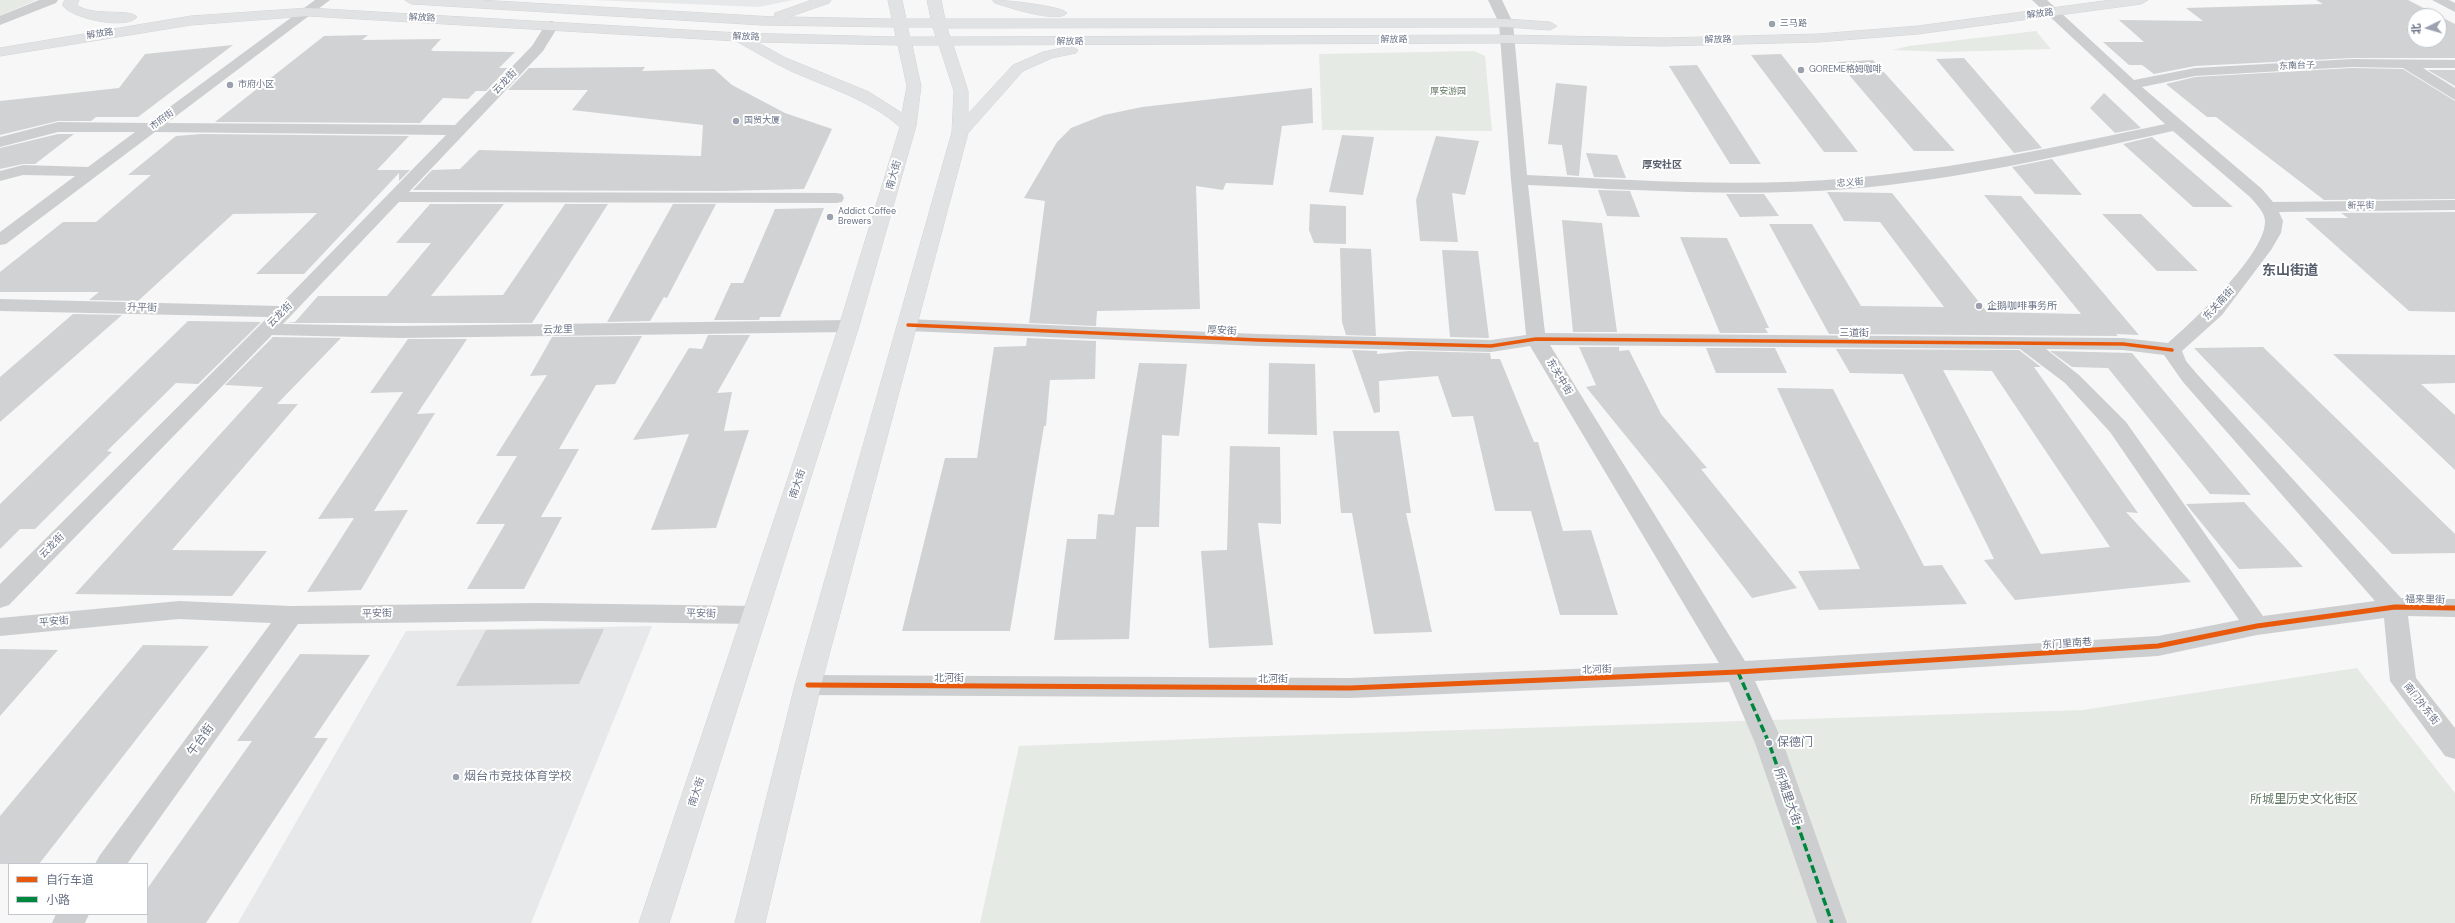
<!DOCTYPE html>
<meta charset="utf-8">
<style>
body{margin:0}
#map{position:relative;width:2455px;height:923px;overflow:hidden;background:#f7f7f7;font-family:"DM Sans","Noto Sans SC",sans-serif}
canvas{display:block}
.legend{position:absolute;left:8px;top:863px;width:140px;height:52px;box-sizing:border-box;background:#fff;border:1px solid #c3c7cf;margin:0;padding:5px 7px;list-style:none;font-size:12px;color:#697286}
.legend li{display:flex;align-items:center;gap:8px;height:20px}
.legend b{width:20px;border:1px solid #c3c7cf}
.north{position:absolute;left:2407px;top:8px;width:40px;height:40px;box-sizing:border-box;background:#fff;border:1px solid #c3c7cf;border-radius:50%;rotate:265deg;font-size:11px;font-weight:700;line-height:16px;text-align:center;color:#697286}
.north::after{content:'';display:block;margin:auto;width:14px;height:18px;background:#9ba1ae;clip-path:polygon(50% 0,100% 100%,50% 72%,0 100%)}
</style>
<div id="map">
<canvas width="2455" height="923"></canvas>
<ul class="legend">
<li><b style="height:5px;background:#e8590c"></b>自行车道</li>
<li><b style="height:5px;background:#00873e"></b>小路</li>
</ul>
<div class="north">北</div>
</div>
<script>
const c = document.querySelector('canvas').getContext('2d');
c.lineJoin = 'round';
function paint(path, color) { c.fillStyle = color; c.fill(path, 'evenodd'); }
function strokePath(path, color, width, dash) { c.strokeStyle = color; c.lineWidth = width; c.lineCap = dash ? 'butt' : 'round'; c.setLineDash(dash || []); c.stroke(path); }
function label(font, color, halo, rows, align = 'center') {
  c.font = font + ' "DM Sans","Noto Sans SC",sans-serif'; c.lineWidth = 4; c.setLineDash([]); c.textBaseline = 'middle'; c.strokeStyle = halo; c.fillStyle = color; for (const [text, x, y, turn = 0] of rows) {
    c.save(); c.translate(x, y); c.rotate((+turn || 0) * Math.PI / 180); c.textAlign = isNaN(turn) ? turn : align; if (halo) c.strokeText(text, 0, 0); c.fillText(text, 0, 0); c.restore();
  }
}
paint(new Path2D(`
 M594 0H793L759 7Z
 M652 626 531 923H238L406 631Z`), '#e7e8e9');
paint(new Path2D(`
 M0 0H36L0 16Z
 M2036 31 2051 49 1946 52 1892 50 1909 46Z
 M1474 51 1485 56 1492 131 1322 130 1319 54Z
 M2357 668 2455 793V923H980L1019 746 1242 737 2083 710Z`), '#e6eae5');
paint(new Path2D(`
 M2316 0H2408L2439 16H2415V40H2439V16L2455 24V58H2352L2195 66 2154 74 2142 65H2129L2103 42H2144L2119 20 2203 21 2186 8 2323 4Z
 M368 35 362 40 441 39 431 50 433 51 515 52 499 68H508L486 91H476L468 99 443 98 420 123 215 122 324 36Z
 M233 45 138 117H96L91 121H58L0 135V101L119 88 145 54Z
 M1781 54 1858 152H1824L1751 55Z
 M1964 58 2042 148 2014 153 1936 59Z
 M1873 60 1955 151H1914L1838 62Z
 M1697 65 1761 164H1730L1669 66Z
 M645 67 642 71 714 69 732 85 785 113 832 129 804 189 722 191 413 190 432 170 460 169 479 150 701 156 703 125 572 110 588 90H508L529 68Z
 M2352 68 2403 69 2455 101V199L2324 200 2216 117H2207L2166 84 2195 77Z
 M2428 70H2455V86Z
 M1556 83 1587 86 1579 176 1567 175 1562 145 1548 144Z
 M1312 88 1313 123 1282 126 1273 185 1226 183 1223 190 1196 186 1200 309 1097 311 1096 326 1029 323 1045 201 1024 198 1057 142 1071 128 1104 115 1142 107Z
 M2104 93 2141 128 2115 133 2090 108Z
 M58 134H74L35 164H23L0 169V148Z
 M201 134 409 136 377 170H410L399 181V173L304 274H256L317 213 233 214 138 301 89 300 99 292H0V272L63 222H96L151 175H128L176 136Z
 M1342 135 1374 137 1363 195 1329 192Z
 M1436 136 1479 141 1465 195 1452 193 1458 242 1420 241 1416 200Z
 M2152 137 2160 144 2233 207H2193L2123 144Z
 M1586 153 1617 155 1626 178 1594 177Z
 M2052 159 2082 195 2035 194 2012 167Z
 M1598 190 1630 191 1640 217 1607 216Z
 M1827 192 1892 193 1987 312 2081 314 1984 195 2021 196 2139 335 2116 334 2118 336 1829 334 1769 224H1812L1861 306 1944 307 1880 222 1844 221Z
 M1726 194H1764L1779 216 1740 217Z
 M430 204H504L431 296 503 295 565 204H608L532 323H286L295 322 318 296H387L431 243H396Z
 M673 204H716L667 298 664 297 650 321 607 322Z
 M1310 204 1346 206V244L1314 243 1309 230Z
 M824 208 780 317H760L759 320H714L731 283H743L775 209Z
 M2455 212V312L2409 311 2305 218H2348L2341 213Z
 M2102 214H2141L2198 271H2157Z
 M1562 220 1602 223 1617 332H1573Z
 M1680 237 1727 238 1769 328H1765L1768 333H1720Z
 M1340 248 1371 249 1376 336 1346 335 1342 322Z
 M1442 250 1478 251 1489 338 1450 337Z
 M73 314 122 315 0 422V377Z
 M188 321 261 322 198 384 176 383 107 451 112 452 35 529H20L0 549V504Z
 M708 335H750L717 393 732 392 724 431 749 430 716 528 651 530 689 434 633 440 689 348 702 349Z
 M642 336 615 384 596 385 559 449H579L541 517H562L524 589H467L505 524H476L517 456H496L547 375 530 376 552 337Z
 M273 337 341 338 277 404H298L172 550 267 551 232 596 75 594 263 387 225 385Z
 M1027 338 1096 341 1095 379 1050 380 1046 426H1044L1010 631H902L945 458H977L994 347 1026 346Z
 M408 339H467L417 414 435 413 374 511 408 510 361 590 307 592 354 518 318 519 403 392 370 393Z
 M1579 347H1619V351L1629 350 1661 414 1707 468 1701 469 1797 588 1752 598 1660 478 1586 387 1596 385Z
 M2263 347 2455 534V553L2392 554 2194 348Z
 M1706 348H1775L1787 373H1716Z
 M1836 349 2019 350 2041 367H2034L2138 513 2126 512 2191 582 2015 600 1984 560 1994 559 1903 374 1850 373ZM1943 370 1992 371 2110 547 2041 554Z
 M1352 350 1377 351V354L1409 351 1490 353 1491 359H1500L1534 442H1538L1563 531 1591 530 1618 615H1560L1531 511H1495L1473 416 1452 417 1438 376 1379 381 1380 412 1374 413Z
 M2050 351 2132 353 2251 495 2210 494 2108 368 2072 367Z
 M2333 354 2455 355V383L2421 384 2455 415V470Z
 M1139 363 1187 364 1179 436 1162 435 1159 527H1136L1129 639 1054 640 1067 539H1096L1098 514 1114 515Z
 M1269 363 1315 364 1317 435 1268 434Z
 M1777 388 1833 389 1924 566 1942 565 1967 604 1819 610 1798 571 1860 569Z
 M1333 431H1399L1411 513H1406L1432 632 1374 634 1352 513H1341Z
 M1230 446 1280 447 1281 524 1258 523 1273 645 1209 648 1201 551 1227 550Z
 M2244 502 2303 567 2239 569 2186 504Z
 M604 629 579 684 456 686 486 630Z
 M143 645 209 646 39 864H0V816Z
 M0 649 58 650 0 716Z
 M300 654 370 655 314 738H328L206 923H147V889L252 741H237Z`), '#d0d2d3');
const major = new Path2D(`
 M65 0H79L77 5C92 17 131 8 137 17 128 30 72 19 63 6Z
 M405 0H479L774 17 775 13 812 0H831L829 3 789 17 892 19 888 0H902L906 19H931L927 0H941L945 19H1506L1550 22 1557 26 1550 30 1506 27 947 28 950 37 1506 35 1663 38 1818 34 1918 26 2111 0H2148L2141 4 1918 34 1818 42 1663 46 1506 43 953 45 968 91V114L1013 65 1043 52 1071 46 1078 50 1076 53 1052 58 1023 71 968 133 821 685 765 923H735L795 685 952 132 954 91 939 45H912L921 86 916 126 859 326 669 923H639L839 326 900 127C868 99 829 88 791 71 772 62 754 51 736 41L308 16 191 25 0 56V48L191 16 308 8 739 33 896 37 894 27 762 25 412 4ZM908 27H933L936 37H910ZM757 42 898 45 907 86 902 113 869 92 786 58Z
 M993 0C1004 0 1062 6 1067 13 1059 24 1007 7 995 3Z`);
strokePath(major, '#d3d4d5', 1);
paint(new Path2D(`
 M39 0H58L56 3 0 25V16Z
 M315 0H330L167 123 455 125 532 46 547 22 552 21 559 25 543 51 409 192 836 193 842 194 844 198 842 202 836 203 399 202 283 324 400 326 849 320 856 322 859 326 856 330 849 332 400 338 272 335 9 605 0 608V584L268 317 0 311V299L279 306 446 135 155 132 6 244 0 245V232L75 176 23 175 0 181V171L23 165 88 167 135 132H58L0 147V137L58 122 148 123Z
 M1488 0H1502L1513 23 1527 175C1634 180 1743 188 1850 178 1956 169 2060 146 2165 124L2032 0H2047L2134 80 2195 68 2352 59 2455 60V68H2423L2455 88V100L2403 68 2352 67 2195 76 2142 87 2262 189 2273 202 2455 200V210L2279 212 2283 221 2281 233 2271 250 2222 315 2182 351 2186 361 2197 374 2401 598 2455 599V617L2408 616 2416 678 2455 728V759L2445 756 2390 681 2384 618 2257 635 2158 656 1755 681 1783 743 1847 923H1817L1755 743 1729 682 1350 698 808 695 799 692 795 685 799 678 808 675 1350 678 1719 663 1530 346 1491 352 1258 346 908 331 901 329 898 325 901 321 908 319 1258 334 1491 340 1526 335 1511 180 1499 23ZM2173 131 2250 197C2256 204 2266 213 2265 223 2263 257 2193 321 2168 343L2123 338 1545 333 1528 185C1634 190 1742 197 1848 189 1958 180 2065 155 2173 131ZM1550 345 2020 349 2065 383 2110 432 2239 620 2158 636 1745 661ZM2046 349 2123 350 2164 355 2183 382 2375 601 2263 616 2126 422 2079 375Z
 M2432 0H2449L2455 3V12Z
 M179 601 291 606 538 603 755 606 764 608 767 615 764 622 755 624 538 621 298 624 127 864H95L100 855 271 623 179 619 0 636V618Z
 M56 914H89L85 923H52Z`), '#cdced0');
paint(major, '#e1e2e3');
strokePath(new Path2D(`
 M1738 672 1769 743 1832 923`), '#00873e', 3.5, [8, 3.5]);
strokePath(new Path2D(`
 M908 325 1258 340 1491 346 1536 339 2123 344 2172 350`), '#e8590c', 3.5);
strokePath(new Path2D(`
 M808 685 1350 688 1738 672 2158 646 2257 626 2395 607 2455 608`), '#e8590c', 5);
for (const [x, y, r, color] of [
 [1772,24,4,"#9ba1ae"],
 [1801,70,4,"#9ba1ae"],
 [230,85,4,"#9ba1ae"],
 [736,121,4,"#9ba1ae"],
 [830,217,4,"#9ba1ae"],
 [1979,306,4,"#9ba1ae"],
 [1769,743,4,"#9ba1ae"],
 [456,777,4,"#9ba1ae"]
]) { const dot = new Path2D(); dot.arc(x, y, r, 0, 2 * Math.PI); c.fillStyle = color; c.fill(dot); strokePath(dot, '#fff', 1.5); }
label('9px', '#697286', '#fff', [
 ["解放路",2040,14,-7],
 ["解放路",422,18,3],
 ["解放路",100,34,-9],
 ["解放路",746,37,2],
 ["解放路",1394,40],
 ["解放路",1718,40,-1],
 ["解放路",1070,42],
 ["东南台子",2297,66,-3],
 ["市府街",162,120,-37],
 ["忠义街",1850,183,-4],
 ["新平街",2361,206,-1]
]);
label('9px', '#697286', '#fff', [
 ["三马路",1780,24],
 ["GOREME格姆咖啡",1809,70],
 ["市府小区",238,85],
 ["国贸大厦",744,121],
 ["Addict Coffee",838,212],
 ["Brewers",838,222]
], 'left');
label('9px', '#637864', '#fff', [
 ["厚安游园",1448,92]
]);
label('10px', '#697286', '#fff', [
 ["云龙街",505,82,-46],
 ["南大街",894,175,-74],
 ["东关南街",2219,304,-48],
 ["升平街",142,308,1],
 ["云龙街",280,315,-45],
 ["云龙里",558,330,-1],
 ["厚安街",1222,331,3],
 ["三道街",1854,333],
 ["东关中街",1559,377,59],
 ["南大街",798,484,-72],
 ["云龙街",52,546,-45],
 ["福来里街",2425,600,1],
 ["平安街",377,614,-1],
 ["平安街",701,614,1],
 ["平安街",54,622,-5],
 ["东门里南巷",2067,644,-4],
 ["北河街",1597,670,-2],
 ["北河街",949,678],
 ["北河街",1273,679],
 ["南门外东街",2421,704,52],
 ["南大街",697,792,-72]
]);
label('bold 10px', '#565d6b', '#fff', [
 ["厚安社区",1662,165]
]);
label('10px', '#697286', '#fff', [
 ["企鹅咖啡事务所",1987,306]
], 'left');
label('12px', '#697286', '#fff', [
 ["午台街",201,740,-54],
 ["所城里大街",1787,797,71]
]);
label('12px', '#697286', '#fff', [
 ["保德门",1777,743],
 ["烟台市竞技体育学校",464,777]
], 'left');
label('12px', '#637864', '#fff', [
 ["所城里历史文化街区",2304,800]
]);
label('bold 14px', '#565d6b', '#fff', [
 ["东山街道",2290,271]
]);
</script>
